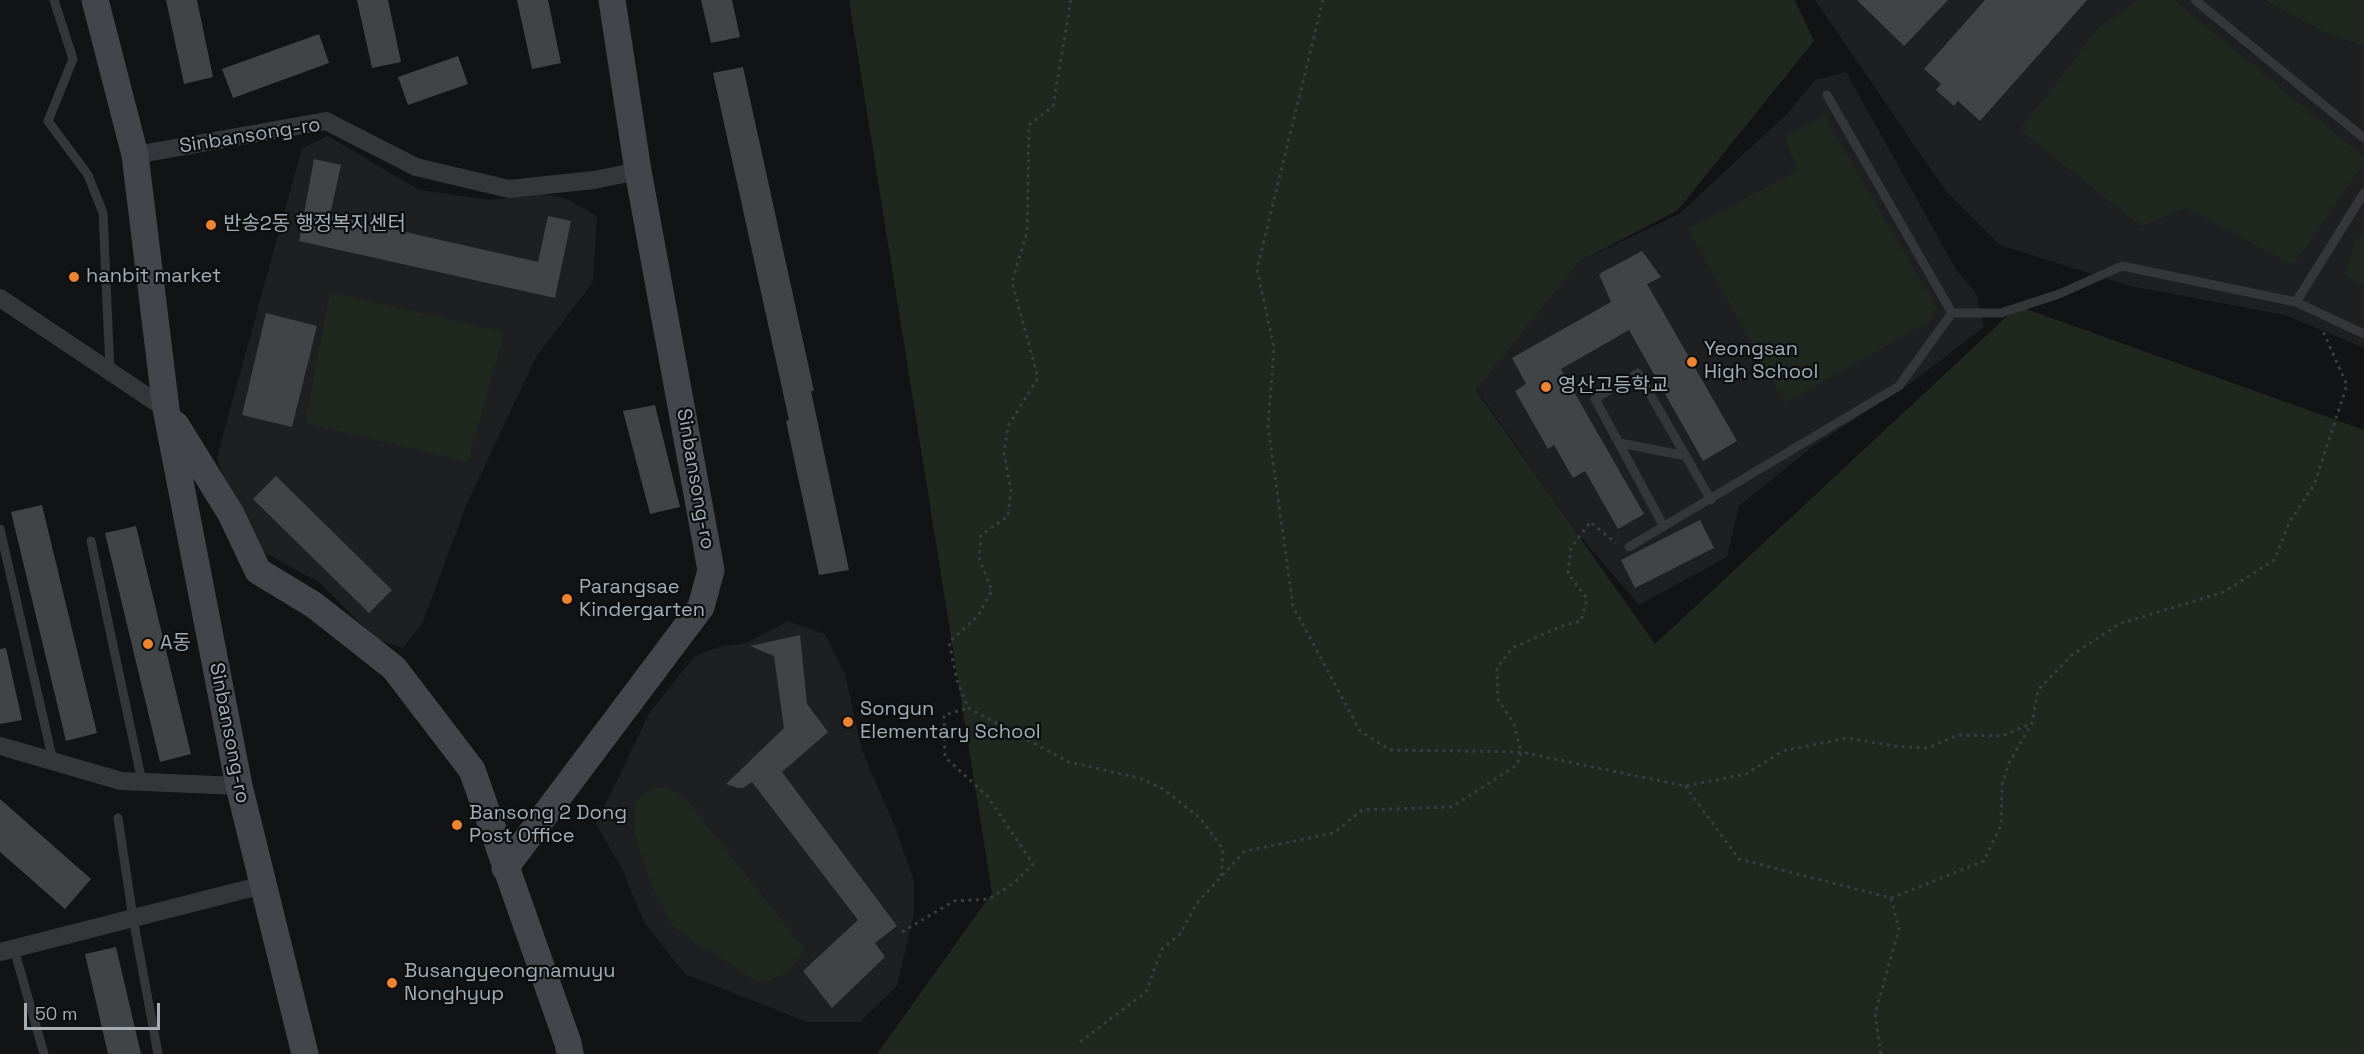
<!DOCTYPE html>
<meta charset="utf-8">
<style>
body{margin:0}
#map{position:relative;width:2364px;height:1054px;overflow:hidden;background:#121314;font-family:"Space Grotesk",sans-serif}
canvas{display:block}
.scale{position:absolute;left:24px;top:1003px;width:136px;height:27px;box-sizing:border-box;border:3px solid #a4adb4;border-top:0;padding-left:8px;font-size:18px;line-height:21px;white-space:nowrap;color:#a4adb4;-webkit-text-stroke:4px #0d0e0f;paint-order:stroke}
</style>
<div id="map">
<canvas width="2364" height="1054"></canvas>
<div class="scale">50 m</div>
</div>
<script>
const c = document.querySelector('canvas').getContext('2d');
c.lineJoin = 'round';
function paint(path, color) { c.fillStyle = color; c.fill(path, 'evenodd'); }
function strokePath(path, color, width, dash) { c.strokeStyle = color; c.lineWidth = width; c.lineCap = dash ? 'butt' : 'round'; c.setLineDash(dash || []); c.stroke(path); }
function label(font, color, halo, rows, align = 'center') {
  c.font = font + ' "Space Grotesk","Noto Sans KR",sans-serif'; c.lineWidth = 4.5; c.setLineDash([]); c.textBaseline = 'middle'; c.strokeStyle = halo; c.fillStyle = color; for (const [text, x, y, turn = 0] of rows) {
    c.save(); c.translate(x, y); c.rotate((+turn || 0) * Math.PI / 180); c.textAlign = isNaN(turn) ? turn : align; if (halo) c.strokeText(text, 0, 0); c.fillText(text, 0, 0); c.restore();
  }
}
paint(new Path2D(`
 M1815 0H2264L2327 34 2364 46V348L2285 315 2130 286 2000 245 1945 190Z
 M1846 72 1957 271 1976 293 1984 327 1914 381 1812 447 1739 506 1727 557 1639 605 1574 529 1471 381 1579 262 1679 214 1788 113 1815 80Z
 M328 136 419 190 490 200 544 194 567 199 597 216 593 282 536 357 466 506 422 624 403 648 377 640 320 583 264 552 230 497 217 457 302 148Z
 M788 621 825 634 845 674 862 751 896 829 914 881V913L897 986 860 1022H807L685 974 644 922 623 871 596 824 650 712 695 656 722 646 744 644Z`), '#1e1f21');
paint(new Path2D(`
 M849 0H1795L1814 41 1678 210 1579 262 1476 390 1655 644 2018 306 2364 430V1054H877L992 893Z
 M2138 0H2174L2364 157V163L2293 265 2187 208 2141 226 2020 130 2099 27Z
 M2264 0H2364V46L2327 34Z
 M1824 116 1937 308 1929 322 1785 403 1688 229 1797 171 1785 136Z
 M2364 231V287L2346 275 2354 243Z
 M330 292 504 332 468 462 305 423Z
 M668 787 688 801 805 950 790 970 765 983 753 979 714 953 698 945 671 924 654 891 634 832 635 804 650 789Z`), '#1f271f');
paint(new Path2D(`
 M166 0H197L213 77 184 84Z
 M357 0H388L401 62 372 68Z
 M517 0H548L561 63 532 69Z
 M701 0H732L740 37 711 43Z
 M1857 0H1948L1904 46Z
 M1985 0H2087L1980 121 1958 101 1954 106 1936 90 1941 84 1924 69Z
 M319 34 329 63 233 98 222 69Z
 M458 56 468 84 408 105 398 77Z
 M743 67 814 391H811L849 570 819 575 786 421 789 420 713 73Z
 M314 159 341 165 330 215 538 262 548 216 571 221 555 298 299 241Z
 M1642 251 1661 277 1647 284 1737 441 1703 461 1629 330 1561 369 1644 514 1618 529 1585 471 1573 478 1554 445 1548 449 1515 391 1526 384 1512 358 1611 302 1599 274Z
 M266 313 317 326 292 427 242 415Z
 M655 405 680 507 650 514 623 411Z
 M276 476 392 590 369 613 253 499Z
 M42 505 97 733 66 741 11 512Z
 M1700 520 1714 548 1635 588 1621 560Z
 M136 526 191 754 160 762 105 533Z
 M800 635 807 704 828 732 782 772 897 926 875 943 885 957 832 1008 803 971 858 920 752 782 743 788H738L726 784 784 728 774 656 750 646Z
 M6 648 22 720 0 724V649Z
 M0 799 91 879 65 909 0 852Z
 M116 947 141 1054H108L85 954Z`), '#414447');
strokePath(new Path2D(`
 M1071 0 1053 106 1029 125 1027 232 1012 282 1038 378 1008 426 1004 453 1011 491 1008 516 981 535 979 558 992 590 978 616 949 642 957 680 968 708 1069 762 1139 778 1163 789 1200 818 1223 849 1221 880
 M1323 0 1257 269 1274 348 1268 426 1293 606 1360 731 1390 750 1521 752 1685 786 1746 774 1783 751 1847 738 1894 746 1928 748 1958 735 2002 736 2032 723
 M1685 786 1739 859 1891 898 1984 861 2001 825 2002 785 2009 763 2032 723 2038 690 2072 655 2119 624 2224 592 2274 560 2290 521 2314 485 2347 385 2322 329
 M902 932 954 901 989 899 1014 883 1033 864 988 797 945 757 944 715 968 708
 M1080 1042 1146 992 1162 949 1180 934 1197 903 1245 851 1334 833 1362 810 1452 807 1517 765 1521 752 1514 724 1498 699 1497 668 1512 648 1562 626 1581 621 1587 599 1568 573 1571 548 1590 522 1616 543
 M1881 1054 1875 1014 1899 929 1891 898`), '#3a3d40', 3, [3, 4.5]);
strokePath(new Path2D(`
 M54 0 73 59 48 121 88 175 103 213 110 371
 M2195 0 2364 138
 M1827 95 1952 313
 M2296 302 2364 193
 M1620 443 1686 456
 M1663 525 1595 399 1638 373 1711 500
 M0 529 53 761
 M91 541 142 782
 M1629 547 1899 386 1952 313H2001L2059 294 2122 266 2296 302 2364 334
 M118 818 133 918 158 1054
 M14 949 44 1054`), '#343639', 9);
strokePath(new Path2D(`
 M135 155 326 121 416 167 509 189 594 180 638 171
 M0 298 166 409
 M0 746 121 781 239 786
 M0 952 263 885`), '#343639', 18);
strokePath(new Path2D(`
 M95 0 135 155 166 409 239 786 305 1054
 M176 425 231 514 258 571 314 605 394 668 472 770 568 1043 570 1054
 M505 868 701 607 711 570 638 171 612 0`), '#424549', 27);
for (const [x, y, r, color] of [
 [211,225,6,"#ee8330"],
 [74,277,6,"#ee8330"],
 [1692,362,6,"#ee8330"],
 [1546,387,6,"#ee8330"],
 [567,599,6,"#ee8330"],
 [148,644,6,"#ee8330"],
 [848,722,6,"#ee8330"],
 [457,825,6,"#ee8330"],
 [392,983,6,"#ee8330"]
]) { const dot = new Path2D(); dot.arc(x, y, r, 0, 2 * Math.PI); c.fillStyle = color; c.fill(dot); strokePath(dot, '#0d0e0f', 2); }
label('20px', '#a4adb4', '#0d0e0f', [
 ["Sinbansong-ro",250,136,-9],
 ["Sinbansong-ro",695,479,80],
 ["Sinbansong-ro",229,733,79]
]);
label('20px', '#a4adb4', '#0d0e0f', [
 ["반송2동 행정복지센터",223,225],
 ["hanbit market",86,277],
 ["Yeongsan",1704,350],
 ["High School",1704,373],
 ["영산고등학교",1558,387],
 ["Parangsae",579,588],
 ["Kindergarten",579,611],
 ["A동",160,644],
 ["Songun",860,710],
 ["Elementary School",860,733],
 ["Bansong 2 Dong",469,814],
 ["Post Office",469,837],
 ["Busangyeongnamuyu",404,972],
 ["Nonghyup",404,995]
], 'left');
</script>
